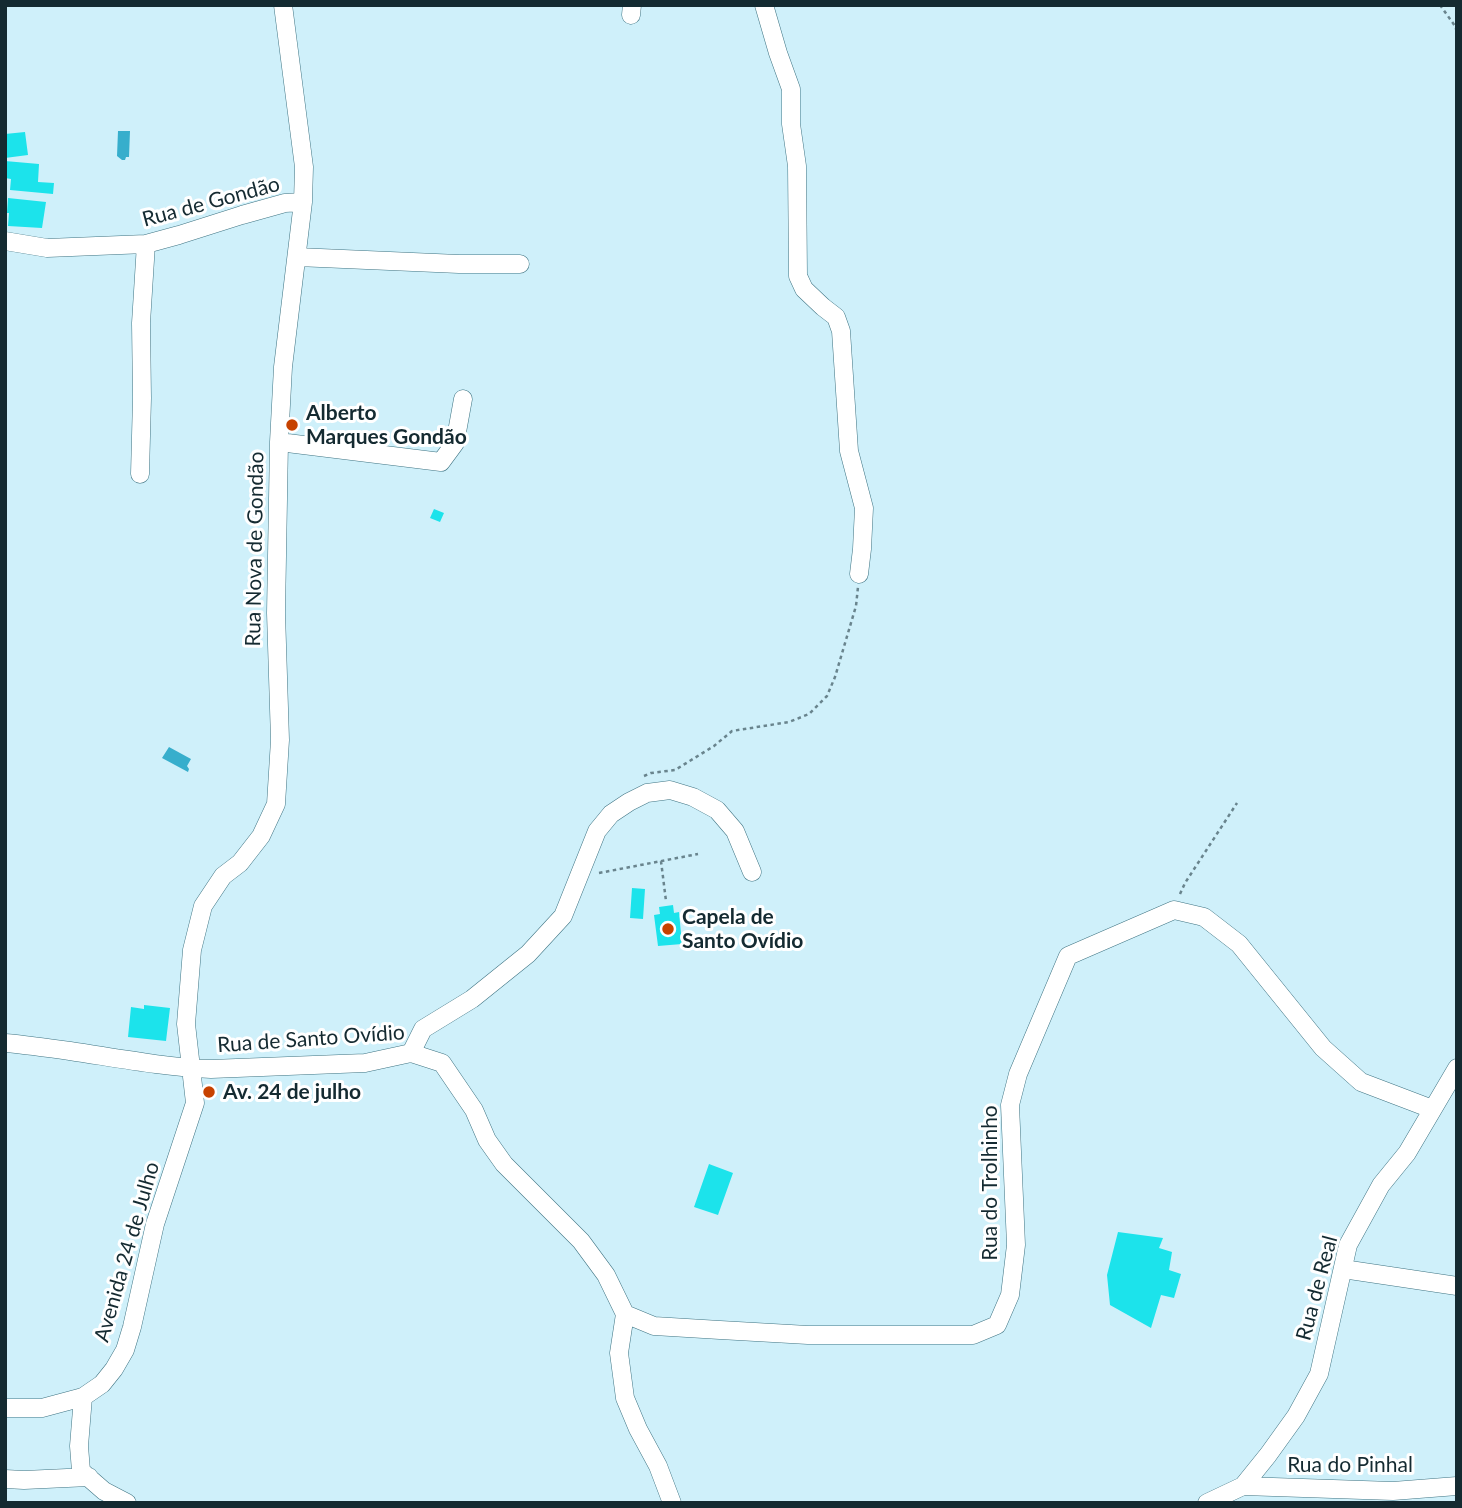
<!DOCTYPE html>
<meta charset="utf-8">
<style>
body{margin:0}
#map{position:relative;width:1462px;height:1508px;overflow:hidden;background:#cff0fa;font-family:Lato,sans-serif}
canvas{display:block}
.frame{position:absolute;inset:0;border:7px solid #142a31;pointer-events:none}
</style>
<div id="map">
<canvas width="1462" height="1508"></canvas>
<div class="frame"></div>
</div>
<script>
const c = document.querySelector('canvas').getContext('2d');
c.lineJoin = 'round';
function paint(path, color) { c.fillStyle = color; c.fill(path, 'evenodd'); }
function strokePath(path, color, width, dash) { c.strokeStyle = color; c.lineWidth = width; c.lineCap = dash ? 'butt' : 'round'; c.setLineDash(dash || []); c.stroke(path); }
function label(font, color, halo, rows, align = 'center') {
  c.font = font + ' Lato,sans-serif'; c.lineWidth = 6; c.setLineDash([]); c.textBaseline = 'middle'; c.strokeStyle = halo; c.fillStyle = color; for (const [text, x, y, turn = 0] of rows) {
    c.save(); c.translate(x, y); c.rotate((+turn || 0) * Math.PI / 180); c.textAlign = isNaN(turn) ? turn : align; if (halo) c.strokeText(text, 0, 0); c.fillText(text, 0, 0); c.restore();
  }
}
paint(new Path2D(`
 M118 131H130L129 157H126L125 160H122L117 156Z
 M169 747 191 759 187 766 189 769 188 772 162 758Z`), '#37aecc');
paint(new Path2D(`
 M25 132 28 155 5 158V134Z
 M5 161 39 164 38 182 54 183 53 194 10 190 11 179 5 178Z
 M8 198 46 202 42 228 8 226 9 213H7Z
 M434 509 444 513 440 522 430 518Z
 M632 888 645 889 643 919 630 918Z
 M673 905 674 913 679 912 682 944 658 946 654 915 660 914 659 907Z
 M144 1005 170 1008 166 1041 128 1037 131 1007 144 1009Z
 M709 1164 733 1173 718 1215 694 1207Z
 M1118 1232 1163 1238 1159 1248 1172 1252 1169 1270 1181 1274 1174 1298 1161 1295 1151 1328 1110 1305 1107 1275Z`), '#1ce3eb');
const minor = new Path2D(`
 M764 5 778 53 791 89V124L797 166 798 276 804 289 823 307 836 317 841 331 849 451 864 508 862 549 859 574
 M631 15 632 5
 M5 241 47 248 146 244 179 235 242 215 285 203 303 202
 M297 257 459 264H520
 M279 442 441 462 455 443 463 399
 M140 474 142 398 141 323 146 244
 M5 1043C27 1045 49 1048 70 1051 117 1058 163 1067 211 1069L365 1063 411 1053 442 1063 474 1110 487 1140 504 1164 581 1241 606 1275 625 1314 619 1353 625 1398 638 1429 658 1466 672 1503
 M411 1053 423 1029 472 999 528 954 563 916 597 831 611 814 629 802 647 793 670 790 693 797 717 810 735 831 752 872
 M1343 1269 1457 1286
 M625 1314 654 1326 720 1330 808 1335H973L997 1325 1010 1295 1016 1245 1010 1105 1018 1074 1068 956 1174 910 1204 917 1239 944 1323 1048 1361 1082 1432 1109
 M83 1397 79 1446 81 1471 104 1491 127 1503
 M5 1408H42L83 1397 102 1384 114 1369 125 1350 132 1327 155 1224 195 1103 186 1024 192 950 203 906 223 876 240 863 261 836 276 804 280 740 276 613 279 442 283 367 303 202 304 167 283 5
 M5 1479 24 1480 89 1477
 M1243 1486 1393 1491 1457 1486
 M1207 1503 1243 1486 1268 1455 1296 1416 1319 1374 1348 1245 1381 1185 1407 1153 1457 1068`);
strokePath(minor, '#3f7483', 19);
strokePath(new Path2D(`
 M1440 5 1455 26 1457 32
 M644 776 651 773 675 770 714 746 732 731 789 722 809 714 827 696 835 677 856 606 858 587
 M661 861 666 901
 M599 873 698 854
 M1180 894 1185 883 1237 803`), '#69848d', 2.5, [3.5, 3.5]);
strokePath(minor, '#fff', 18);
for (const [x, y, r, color] of [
 [292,425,7,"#c74200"],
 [668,929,7,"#c74200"],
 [209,1092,7,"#c74200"]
]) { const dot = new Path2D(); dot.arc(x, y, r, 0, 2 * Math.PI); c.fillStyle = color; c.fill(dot); strokePath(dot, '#fff', 2.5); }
label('21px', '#142a31', '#fff', [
 ["Rua de Gondão",211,202,-15],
 ["Rua Nova de Gondão",255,549,-89],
 ["Rua de Santo Ovídio",311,1039,-4],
 ["Rua do Trolhinho",990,1183,-90],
 ["Avenida 24 de Julho",127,1252,-74],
 ["Rua de Real",1317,1288,-75],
 ["Rua do Pinhal",1350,1465]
]);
label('bold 21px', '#142a31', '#fff', [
 ["Alberto",306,413],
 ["Marques Gondão",306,437],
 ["Capela de",682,917],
 ["Santo Ovídio",682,941],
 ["Av. 24 de julho",223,1092]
], 'left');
</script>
